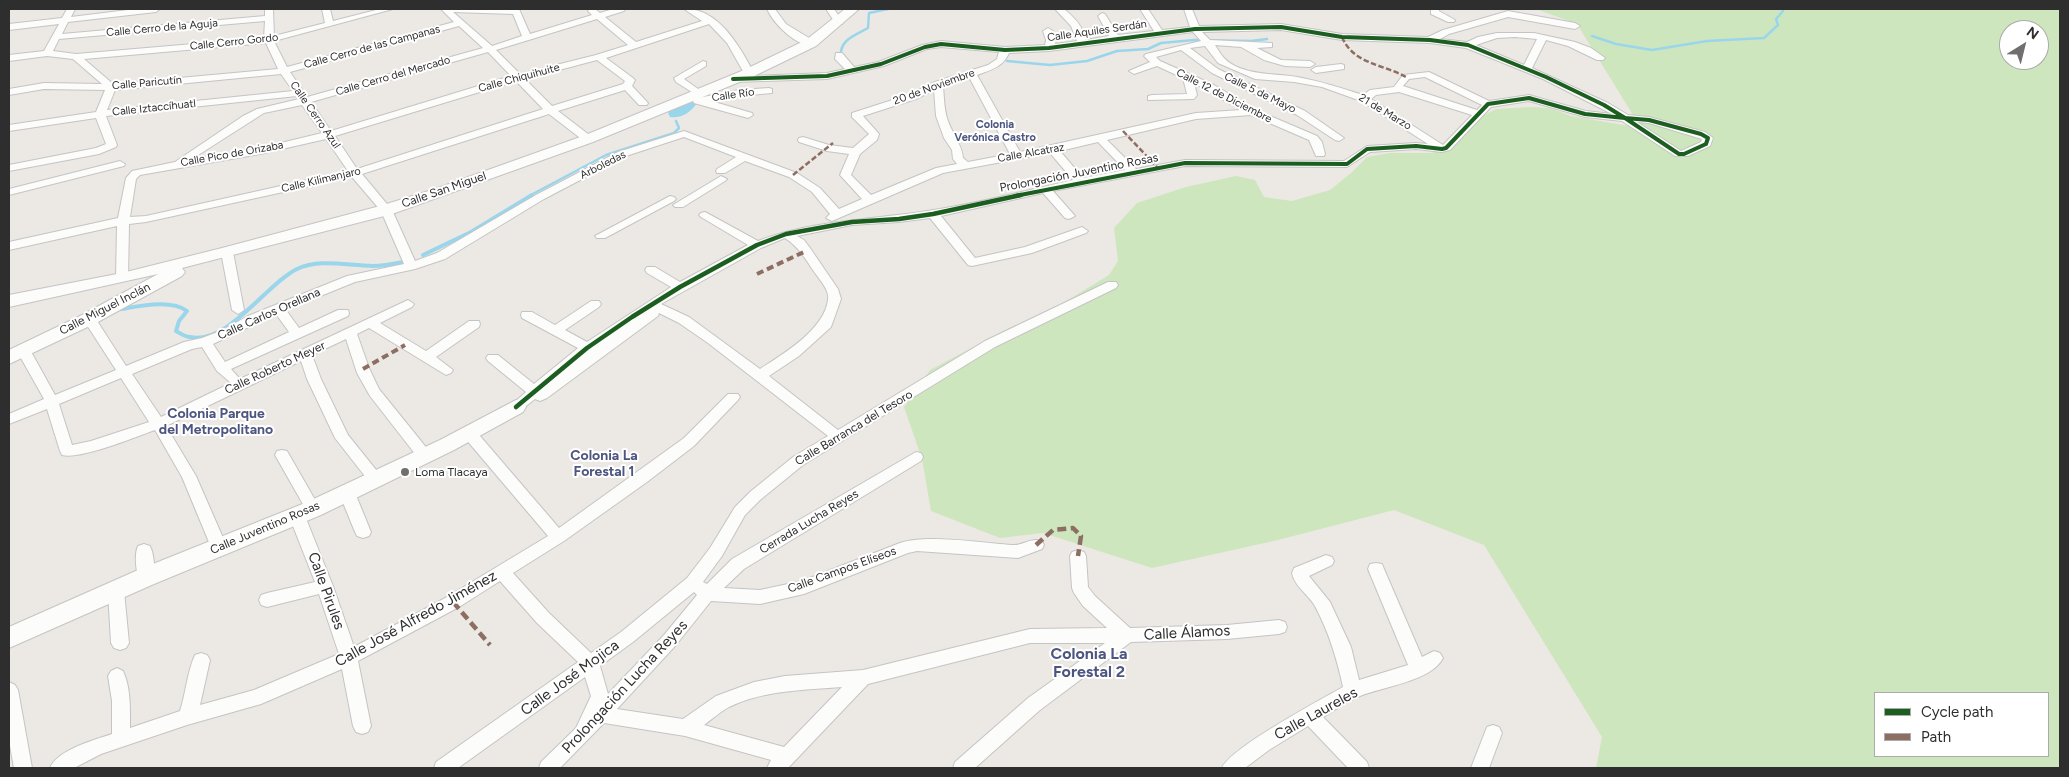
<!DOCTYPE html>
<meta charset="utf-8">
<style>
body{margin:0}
#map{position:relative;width:2069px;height:777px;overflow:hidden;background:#ece8e4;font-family:Figtree,sans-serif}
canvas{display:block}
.frame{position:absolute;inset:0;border:10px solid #2e2e2e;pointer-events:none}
.legend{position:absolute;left:1874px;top:692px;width:175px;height:65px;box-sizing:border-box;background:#fff;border:1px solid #ababab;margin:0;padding:6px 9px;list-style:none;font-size:15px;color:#2e2e2e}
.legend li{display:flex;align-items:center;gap:10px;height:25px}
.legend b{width:25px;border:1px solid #ababab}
.north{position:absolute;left:1999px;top:20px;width:50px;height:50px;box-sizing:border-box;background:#fff;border:1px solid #ababab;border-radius:50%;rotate:36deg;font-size:14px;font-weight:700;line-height:20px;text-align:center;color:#2e2e2e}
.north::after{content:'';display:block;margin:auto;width:18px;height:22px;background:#706f6e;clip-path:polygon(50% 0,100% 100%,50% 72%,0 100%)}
</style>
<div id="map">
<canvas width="2069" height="777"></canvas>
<div class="frame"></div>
<ul class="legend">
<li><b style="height:6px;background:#1b5e20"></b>Cycle path</li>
<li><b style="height:6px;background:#8d6e63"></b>Path</li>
</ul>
<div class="north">N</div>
</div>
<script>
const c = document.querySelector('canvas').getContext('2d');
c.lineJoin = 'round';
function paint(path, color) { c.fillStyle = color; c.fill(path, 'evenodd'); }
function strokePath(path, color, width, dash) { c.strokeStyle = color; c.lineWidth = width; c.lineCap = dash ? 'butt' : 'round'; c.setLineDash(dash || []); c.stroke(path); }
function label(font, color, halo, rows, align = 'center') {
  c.font = font + ' Figtree,sans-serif'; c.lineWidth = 4; c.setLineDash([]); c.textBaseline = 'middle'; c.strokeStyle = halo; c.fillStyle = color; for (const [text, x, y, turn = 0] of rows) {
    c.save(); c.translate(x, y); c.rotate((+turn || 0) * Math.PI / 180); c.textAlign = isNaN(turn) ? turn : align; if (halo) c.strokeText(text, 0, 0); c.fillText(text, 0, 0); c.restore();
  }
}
paint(new Path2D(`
 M1536 9H2060V768H1596L1602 737 1484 545 1394 510 1278 540 1152 568 1043 533 1000 538 931 511 922 459 904 407 930 370 1015 325 1024 327 1109 275 1118 261 1114 228 1137 203 1186 187 1236 176 1255 180 1264 197 1292 201 1330 190 1351 173 1367 157 1390 153H1432L1467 124 1496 109 1531 107 1550 108 1571 116 1641 128 1577 24ZM2009 30H2039V60H2009ZM1875 693H2048V756H1875Z`), '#cee6be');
strokePath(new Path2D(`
 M1592 36 1616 44 1652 50 1707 41 1764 38 1778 25 1776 19 1783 11 1782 9
 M841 56C839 40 856 35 868 28L869 13 888 9
 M1007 61 1050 65 1087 61 1117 51 1148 49 1161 43 1194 40 1251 41 1267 39
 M529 196 606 155 674 133 679 128 676 121`), '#99d6ec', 2.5);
strokePath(new Path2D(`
 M423 255 471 232 532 195
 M121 309C140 306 171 299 187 311L179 321 176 331C180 333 185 337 190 337 228 345 266 284 297 269 320 258 348 266 373 266 383 266 393 264 403 262`), '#99d6ec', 4);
paint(new Path2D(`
 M689 98 695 100 697 103C691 112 681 119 670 117L668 113C672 106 681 100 689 98Z`), '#99d6ec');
const street = new Path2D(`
 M67 9H75L71 17 136 9H160L156 12 68 22 62 34 265 16V9H273L274 36 325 23 322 9H330L333 21 380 9H393L274 41 287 67 454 22 441 9H519L530 34 592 15 588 11 589 9H595L600 13 613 9H625L624 11 605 17 636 42 702 21 684 9C718 7 740 47 754 73L750 76 827 73 845 69 835 59 836 53H842L854 67 878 62 922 45 941 41 1005 47 1045 45 1046 40 1043 31 1048 28 1053 31 1056 40 1055 44 1077 41 1071 26 1055 9H1064C1074 17 1083 26 1086 40L1109 36 1098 16 1102 13 1105 14 1118 35 1154 31 1140 9H1148L1162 30 1190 27 1184 9H1192L1199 26 1281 24 1342 34 1428 37 1443 30 1508 11 1575 23 1580 26 1575 29 1508 17 1449 34 1440 39 1467 42 1478 37 1497 33H1534L1575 42 1591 48 1605 58 1603 60H1597L1568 46 1546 40 1532 68 1608 103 1628 115 1649 117 1705 132 1713 138 1710 146 1688 156H1675L1622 121 1585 117 1529 101 1491 107 1450 150 1442 152 1416 149 1370 152 1347 167 1185 166 1053 191 1075 216 1069 219 1065 218 1043 193 941 216 975 258 1025 247 1082 227 1088 231 1086 233 1032 253 972 266 968 265 930 218 899 222 852 225 797 236 804 240 810 248 838 289 841 299 831 327 799 356 769 376 838 430 985 341 1108 282H1116L1118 285 1116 288 995 347 803 465 760 500 745 515 722 556 703 582 707 584 732 559 916 452 921 453 923 457 921 461 744 569 724 588 760 590 802 581 900 543C926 534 983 543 1012 545 1023 546 1031 537 1042 541L1044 545 1042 549 1018 558 917 551 908 553 804 594 760 604 711 601 676 645 617 709 683 719 716 696 754 682 785 676 863 670 1030 629 1107 628 1083 606 1074 593 1072 588 1070 556 1072 552 1078 550 1084 552 1086 556 1088 587 1095 596 1130 628 1227 625 1279 620 1285 622 1287 627 1285 632 1279 634 1227 639 1131 642 1040 710 975 768H953L955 762 1028 698 1105 643H1030L868 684 788 768H767L771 760 685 736 604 723 560 768H539L541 762 576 728 591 696 585 677 458 768H434L436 762 578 662 537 623 500 581 459 607 358 661 371 726 368 732 362 734 356 732 353 726 342 669 261 704 187 725 101 754 74 768H50C57 750 94 740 112 734V701L108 676 111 671 117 668 123 671C131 688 130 709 130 728L180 711C186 693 187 672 195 655L201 653 207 655 210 660 200 705 254 690 339 654 319 594 267 607 261 605 259 600 261 595 267 593 315 582 289 516 292 512 297 510 302 512 305 516 333 586 354 647 447 597 548 536 464 437 462 433 464 429H474L559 528 684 438 728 394H738L740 397 738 400 694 446 647 482 564 541 513 573 549 613 591 653 621 632 687 578 710 548 735 507 750 492 793 457 828 436 708 343 679 323 659 313 658 316 547 398 540 401 535 399 521 410H511L509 407 526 392 488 361 486 358 488 355H498L534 384 578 348 522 318 521 315 522 312H532L555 325 591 301H599L601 304 599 307 565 330 587 342 671 287 647 273 645 270 647 267H655L680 282 748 245 701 217 699 215 701 213 705 212 758 241C813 220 870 220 927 211 976 204 1024 191 1073 180L1050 153 943 173 832 221 826 218 830 214 812 192 789 177 745 161 725 173H717L716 171 717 169 736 157 684 137 626 156 544 199 445 259 415 269 355 282 286 310 299 328 338 310H348L349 313 348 316 231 369 240 379 408 300 414 304 412 307 380 323 426 351 469 321H479L480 324 479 327 436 357 453 370 451 373 446 375 369 328 357 334 369 368 379 389 429 451 431 455 429 459 424 460 419 459 370 396 357 373 346 339 312 355 321 379 348 435 381 476 383 480 381 484 376 486 371 484 335 438 307 379 301 361 166 426 196 476 227 547 225 551 219 553 213 551 211 547 182 477 155 430C135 437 80 460 62 455L60 451 47 409 9 424V414L44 399 17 351 19 348H29L55 395 116 370 83 319 84 316H94L126 366 184 342 202 338 223 330 248 316 347 276 404 264 381 211 352 177 146 222 129 224 128 278 122 282 116 278 117 226 9 250V242L118 218 126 178 132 171 175 162 243 116 257 109 299 99 297 96 106 116 117 145 116 147 99 154 9 171V165L96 148 106 144 96 118 9 131V125L96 112 105 90 44 89 9 95V89L44 83 102 84 73 59 47 56 9 61V55L44 51 59 24 9 30V24L62 18ZM453 12 513 14 522 36 492 46ZM597 19 628 45 596 55 520 74 496 50ZM265 21 264 38 76 54 53 51 59 39ZM709 24 727 43 744 73 748 76 730 77V81L733 82 827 79 884 66 927 49 941 47 999 52 997 59 988 65 935 82 908 95 852 113V117L869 134 853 148 829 145 803 137 799 138 798 140 799 142 827 151 849 154 840 175 862 199 839 209 820 188 797 173 684 131 618 152 536 195 437 253 415 261 392 210 362 174 549 114 584 141H592L593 139 592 137 558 111 625 90 639 105H647L648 103 632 86 635 80 633 78 606 58ZM459 26 483 48 307 97 290 72ZM1281 30 1342 40 1430 43 1466 48 1543 79 1612 114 1586 111 1529 95 1489 101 1429 72 1403 75 1394 87 1370 90 1363 95C1341 88 1320 81 1297 77 1275 73 1241 76 1224 58 1220 54 1218 49 1215 45L1241 47 1264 60 1285 66 1310 67 1315 64 1310 61 1281 60 1257 48 1272 47V43L1210 40 1202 32ZM1193 32 1201 41 1146 54 1144 56 1150 62 1129 71 1134 74 1157 66 1183 78 1187 94 1152 95 1148 96V100L1194 99 1197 95 1194 83 1241 110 1196 113 1020 152 977 75C991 70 1003 67 1009 53L1049 51ZM1515 37 1537 39 1524 65 1476 45 1497 38ZM266 43 278 69 113 84 84 59ZM1205 46 1218 63 1255 79 1294 82 1322 87 1361 101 1428 144 1416 143 1367 146 1344 161 1185 160 1136 169 1107 140 1196 119 1251 115 1309 140 1316 156H1324L1325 154 1322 142 1317 136 1256 110 1214 85 1160 61 1156 57 1181 50 1212 73 1297 115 1335 140 1339 141 1344 138 1305 111 1218 69 1190 48ZM488 52 511 76 331 131 311 102ZM597 60 625 81 623 84 552 106 525 79ZM281 74 293 91 107 110 115 90ZM969 77 1010 154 968 162 963 158C962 144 951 132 947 118 944 108 944 96 943 86ZM1425 77 1482 105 1477 110 1403 86 1409 79ZM516 81 543 109 357 169 335 136ZM934 90 936 116 944 138 952 150 953 159 957 164 936 168 871 195 851 175 860 154 877 140 879 134 863 116 916 99ZM1399 92 1472 115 1443 145 1371 99 1376 95ZM302 105 322 133 260 148 192 159 264 113ZM1637 122 1649 123 1702 139 1701 142 1681 151ZM326 139 348 171 146 216 130 217 136 179 140 175 260 154ZM1098 142 1125 170 1083 178 1060 151ZM785 238C799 247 806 260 815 273 820 280 830 291 828 300 824 330 783 354 760 369L689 317 661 304 761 248ZM276 314 289 332 225 362 213 344ZM202 347 217 371 231 383 161 417 132 374 192 349ZM121 378 149 422 91 441 72 445 59 404ZM694 592 697 595 664 635 608 694 600 666 633 642ZM842 687 784 747 704 725C712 719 720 712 729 707 764 690 805 690 842 687Z
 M767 9H775L786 24 814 41V45C797 48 773 23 767 9Z
 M826 9H834L843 22 842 24H836Z
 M1431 9H1439V11L1455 20 1454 22H1448L1431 14Z
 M703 61 706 62V66L684 79 701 91 703 93 698 96 676 82 674 78Z
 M1341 64 1344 65V69L1316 73 1311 70 1316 67Z
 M769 88 772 89V93L739 96 711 101 752 113 753 115 748 118 694 103 693 101 698 98 739 90Z
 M120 161 125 164 124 166 9 195V189Z
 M721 176 727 179 725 181 683 207H675L673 205Z
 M670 196 674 197 676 199 674 201 605 238H597L595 236Z
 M227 248 233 252 244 310 238 314 232 310 221 252Z
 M282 450 287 451 318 505 321 509 318 513 313 515 308 513 275 455 277 451Z
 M347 487 352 489 355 493 371 532 369 536 363 538 357 536 355 532 339 493 342 489Z
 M144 544 150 546C154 554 156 573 152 582L146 584 140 582C136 573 134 554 138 546Z
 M1326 555 1332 557 1334 561 1332 565 1309 576 1330 602 1351 647 1359 680 1408 665 1368 569 1370 564 1376 563 1382 564 1384 569 1422 657 1434 651 1440 653 1443 658C1432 681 1382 687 1360 696 1347 701 1335 710 1323 717L1367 762 1369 768H1348L1308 726 1269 750 1245 768H1222C1230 748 1320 700 1343 687 1337 659 1329 633 1316 608 1310 595 1295 588 1292 573L1294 568Z
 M116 584 122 586 124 591 129 643 126 648 120 650 114 648 111 643 108 591 110 586Z
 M9 682 15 685 18 690 32 768H14L9 740Z
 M1493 725 1499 727 1502 733 1489 768H1471L1487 727Z`);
const secondary = new Path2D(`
 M845 9H859L816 46 754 76 593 142 392 214 182 268 185 272 182 276 96 323 9 364V350L82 315 158 274 9 307V295L122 273 222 248 380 206 432 190 583 136 744 70 806 40Z
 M516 400 523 402 526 407 523 412 454 450 321 515 154 584 9 648V627L138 570 305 503 440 440Z`);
strokePath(street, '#c5c4c5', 2);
strokePath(secondary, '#c5c4c5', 2);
paint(street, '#fcfcfb');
paint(secondary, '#fcfcfb');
strokePath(new Path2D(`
 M1342 37C1353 64 1383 64 1406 77
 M1123 131 1157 167
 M793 175 833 143`), '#8d6e63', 2.5, [5.5, 2.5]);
strokePath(new Path2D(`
 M757 274 806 251
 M363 369 405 345`), '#8d6e63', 4, [7, 4]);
strokePath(new Path2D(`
 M1036 545 1053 530 1073 528 1081 536 1078 556
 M453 602 490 645`), '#8d6e63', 4.5, [9, 4.5]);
strokePath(new Path2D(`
 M733 79 827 76 881 64 925 47 941 44 1005 50 1049 48 1195 29 1281 27 1342 37 1430 40 1468 45 1546 77 1604 105 1625 118
 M1625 118 1649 120 1701 134 1708 138 1706 144 1684 154H1679Z
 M1015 196 1185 163 1347 164 1367 149 1416 146 1442 149 1446 148 1488 104 1529 98 1585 114 1625 118`), '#1b5e20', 4);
strokePath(new Path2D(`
 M516 407 587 348 632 317 680 287 757 245 786 234 852 222 899 219 933 214 1021 195`), '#1b5e20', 4.5);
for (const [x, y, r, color] of [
 [405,472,5,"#706f6e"]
]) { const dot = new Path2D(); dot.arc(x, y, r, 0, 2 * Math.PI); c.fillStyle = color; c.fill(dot); strokePath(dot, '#fff', 2); }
label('11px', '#2e2e2e', '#fff', [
 ["Calle Cerro de la Aguja",162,28,-5],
 ["Calle Aquiles Serdán",1097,31,-8],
 ["Calle Cerro Gordo",234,42,-6],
 ["Calle Cerro de las Campanas",372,47,-15],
 ["Calle Cerro del Mercado",393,76,-16],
 ["Calle Chiquihuite",519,78,-15],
 ["Calle Paricutín",147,83,-5],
 ["20 de Noviembre",934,87,-20],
 ["Calle 5 de Mayo",1260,93,26],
 ["Calle Río",733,95,-8],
 ["Calle 12 de Diciembre",1224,96,27],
 ["Calle Iztaccíhuatl",154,108,-6],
 ["21 de Marzo",1385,112,31],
 ["Calle Cerro Azul",315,115,55],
 ["Calle Alcatraz",1031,153,-10],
 ["Calle Pico de Orizaba",232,154,-10],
 ["Arboledas",603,165,-27],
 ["Calle Kilimanjaro",321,180,-13]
]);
label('bold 11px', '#4d5680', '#fff', [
 ["Colonia",995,125],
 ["Verónica Castro",995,138]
]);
label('12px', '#2e2e2e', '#fff', [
 ["Prolongación Juventino Rosas",1079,173,-11],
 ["Calle San Miguel",444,190,-19],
 ["Calle Miguel Inclán",105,309,-27],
 ["Calle Carlos Orellana",269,314,-24],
 ["Calle Roberto Meyer",275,368,-25],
 ["Calle Barranca del Tesoro",854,428,-31],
 ["Cerrada Lucha Reyes",809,522,-31],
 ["Calle Juventino Rosas",265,528,-23],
 ["Calle Campos Elíseos",842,570,-20]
]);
label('12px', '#2e2e2e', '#fff', [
 ["Loma Tlacaya",415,472]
], 'left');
label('bold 14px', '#4d5680', '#fff', [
 ["Colonia Parque",216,414],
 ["del Metropolitano",216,430],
 ["Colonia La",604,456],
 ["Forestal 1",604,472]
]);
label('15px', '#2e2e2e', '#fff', [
 ["Calle Pirules",326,591,70],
 ["Calle José Alfredo Jiménez",416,619,-29],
 ["Calle Álamos",1187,633,-3],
 ["Calle José Mojica",570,678,-36],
 ["Prolongación Lucha Reyes",625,687,-47],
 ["Calle Laureles",1316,714,-29]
]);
label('bold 16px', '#4d5680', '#fff', [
 ["Colonia La",1089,654],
 ["Forestal 2",1089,672]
]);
</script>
